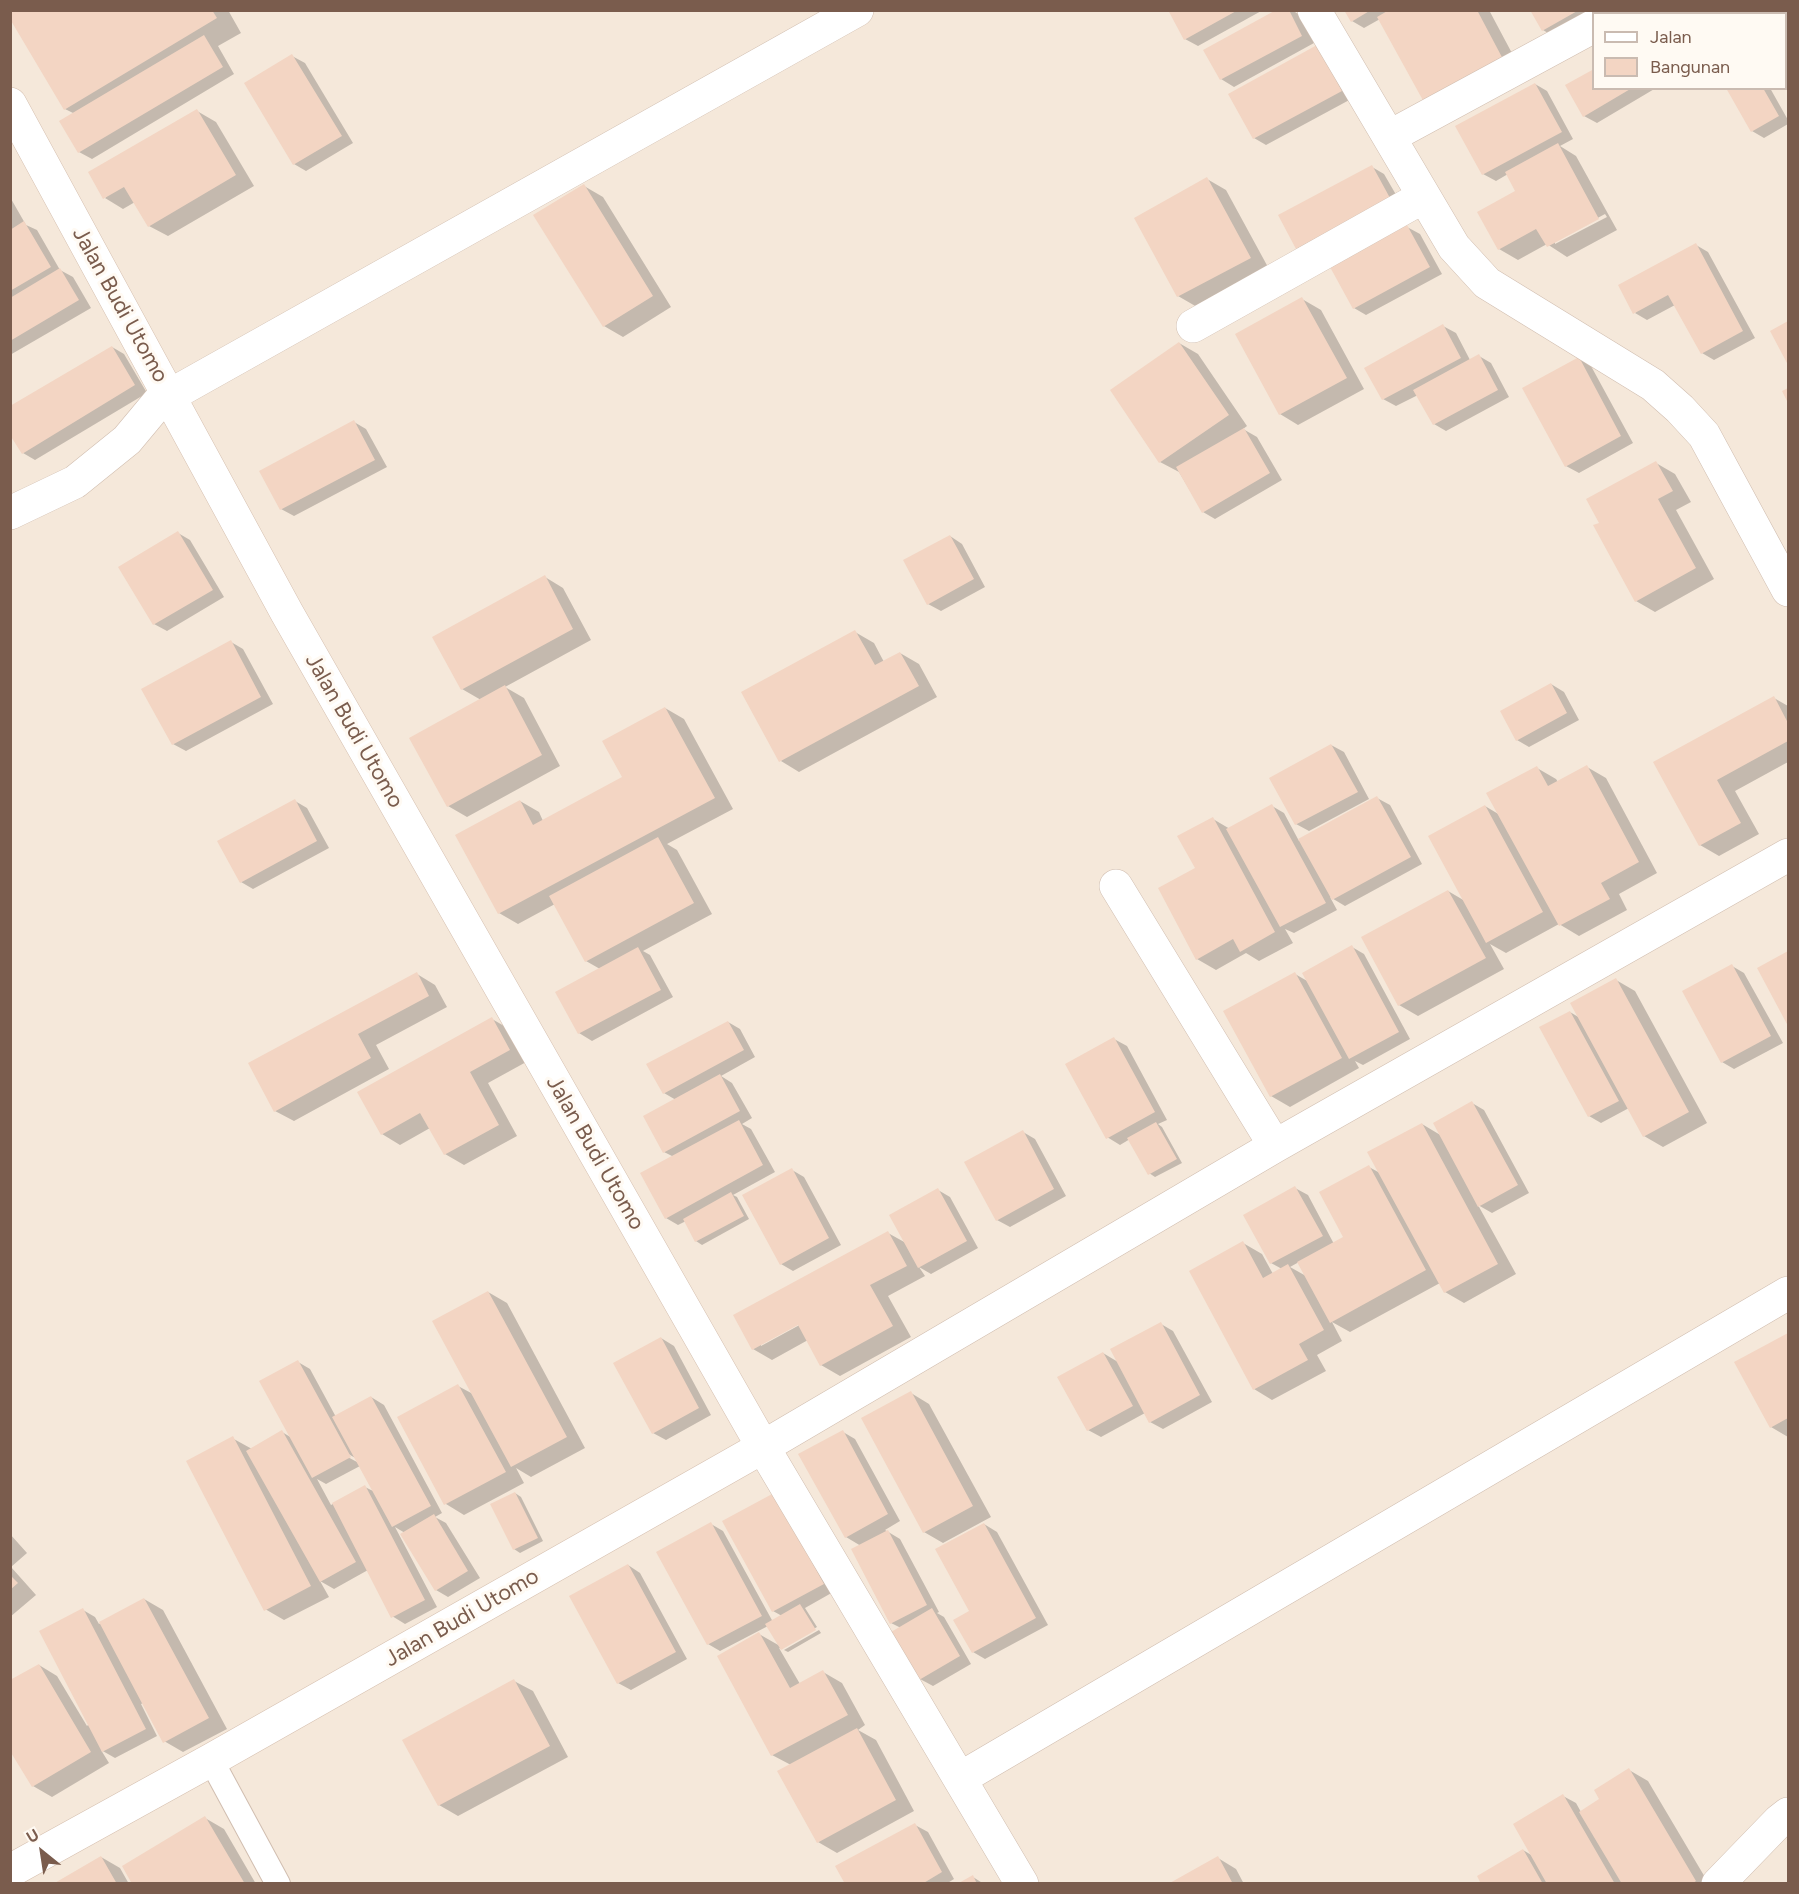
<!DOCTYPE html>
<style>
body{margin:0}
#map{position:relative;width:1799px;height:1894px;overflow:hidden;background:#fdf6ec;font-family:Figtree,sans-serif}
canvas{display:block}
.frame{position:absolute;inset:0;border:12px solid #7a5c4d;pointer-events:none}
.legend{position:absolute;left:1592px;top:12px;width:195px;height:78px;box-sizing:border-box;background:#fffaf3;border:2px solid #cabbb1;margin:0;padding:8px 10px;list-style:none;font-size:18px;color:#7a5c4d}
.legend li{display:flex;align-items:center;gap:12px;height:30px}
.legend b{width:30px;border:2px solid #cabbb1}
.north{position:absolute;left:12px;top:1822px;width:60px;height:60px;-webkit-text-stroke:4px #fffaf3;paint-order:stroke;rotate:330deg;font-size:16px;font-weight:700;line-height:24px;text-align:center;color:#7a5c4d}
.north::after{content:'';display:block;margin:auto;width:21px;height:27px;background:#7a5c4d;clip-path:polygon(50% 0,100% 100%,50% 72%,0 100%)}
</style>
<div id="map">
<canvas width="1799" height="1894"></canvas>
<div class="frame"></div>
<ul class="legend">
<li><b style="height:8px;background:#fff"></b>Jalan</li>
<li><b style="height:16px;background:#f3d5c3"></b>Bangunan</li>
</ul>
<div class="north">U</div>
</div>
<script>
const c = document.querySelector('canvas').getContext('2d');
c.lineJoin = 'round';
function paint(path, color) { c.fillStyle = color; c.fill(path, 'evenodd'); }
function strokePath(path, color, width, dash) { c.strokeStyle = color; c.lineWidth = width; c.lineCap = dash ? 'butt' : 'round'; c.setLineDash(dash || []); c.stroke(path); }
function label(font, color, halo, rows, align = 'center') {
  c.font = font + ' Figtree,sans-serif'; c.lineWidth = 6; c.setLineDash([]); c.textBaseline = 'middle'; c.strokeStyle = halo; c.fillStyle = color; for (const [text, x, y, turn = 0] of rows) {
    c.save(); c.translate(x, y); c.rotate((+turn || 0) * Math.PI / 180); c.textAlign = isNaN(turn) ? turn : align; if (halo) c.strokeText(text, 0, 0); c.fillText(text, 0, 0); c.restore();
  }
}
paint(new Path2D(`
 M11 11H1788V1883H11ZM1594 14H1786V88H1594Z`), '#f5e8da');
paint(new Path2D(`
 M10 10H228L241 33 218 46 234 74 92 159 79 152 75 114 65 109Z
 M1170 10H1263L1198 46 1185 39Z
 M1279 10H1292L1298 14 1314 43 1234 87 1221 79 1206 51Z
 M1346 10H1489L1522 72 1380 19 1364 28 1352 21Z
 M1532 10H1603L1556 38 1543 30Z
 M1669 10H1788V21L1786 19V14H1671Z
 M1317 47 1353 98 1266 145 1254 138Z
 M292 56 305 63 353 143 306 171 294 164Z
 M1535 84 1547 91 1573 139 1560 146 1576 156 1617 230 1567 257 1547 244 1518 260 1499 249 1517 191 1508 174 1496 181 1483 174ZM1605 214 1607 217 1555 244V241Z
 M1594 88H1656L1597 123 1584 116Z
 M1728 88H1770L1788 120V124L1764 138 1752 131Z
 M197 111 216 122 254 186 168 236 149 226 135 202 123 209 105 198Z
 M1372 167 1384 174 1402 205 1310 255 1297 248Z
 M1207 179 1226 190 1269 269 1197 307 1178 296Z
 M584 186 603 197 671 307 623 337 604 326Z
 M10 197 26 225 37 230 60 270 73 277 91 308 10 355Z
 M1407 227 1420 234 1442 274 1366 315 1354 308Z
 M1696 245 1708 252 1755 338 1714 360 1702 353 1675 305 1647 320 1635 313Z
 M1302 299 1321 310 1364 389 1298 425 1280 414Z
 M1788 323V362L1772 332Z
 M1443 326 1456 333 1470 360 1479 356 1491 363 1509 397 1446 431 1434 424 1418 395 1396 406 1383 399Z
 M1179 343 1198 354 1247 426 1243 429 1257 437 1282 480 1215 519 1203 512 1179 472 1160 462Z
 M112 347 124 354 147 393 35 460 23 453Z
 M1579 358 1591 366 1633 443 1579 473 1566 466Z
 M354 422 366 429 387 467 294 516 281 509Z
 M1656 463 1675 474 1691 502 1676 510 1714 579 1655 612 1636 601Z
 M178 533 190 540 224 597 167 631 154 624Z
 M950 536 962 544 985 587 941 611 928 604Z
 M545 577 563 588 591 640 505 687 524 698 560 766 467 817 448 806 481 700 462 689Z
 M855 632 874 643 884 662 900 653 919 664 937 697 799 772 781 761Z
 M231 642 243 649 273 704 186 751 173 744Z
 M1551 684 1564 692 1579 720 1529 747 1517 740Z
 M1774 698 1788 706V762L1735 791 1759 834 1719 856 1700 845 1655 762Z
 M665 708 684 719 733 809 667 844 677 850 712 914 643 951 650 955 673 997 592 1041 579 1033 557 993 600 969 586 961 555 904 518 924 499 913 520 801 539 812 543 821 624 777Z
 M1331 745 1344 752 1369 799 1309 831 1296 824Z
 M1587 767 1606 778 1657 873 1619 894 1627 910 1579 936 1559 924 1506 953 1490 944 1504 969 1418 1016 1399 1005 1448 891 1465 901 1485 806 1500 815 1537 768 1556 779 1558 782Z
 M1377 798 1390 805 1422 864 1345 906 1330 897 1337 910 1294 933 1285 929 1293 943 1259 961 1246 953 1216 970 1197 959V869L1213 819 1230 829 1272 806 1284 813 1299 841Z
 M295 801 307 808 329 848 253 889 241 882Z
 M1352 947 1364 954 1410 1039 1363 1065 1355 1061 1359 1068 1290 1107 1271 1096 1295 974 1309 982Z
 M1788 953V1023L1759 969Z
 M1732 966 1744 973 1783 1043 1734 1069 1722 1062Z
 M417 974 435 985 447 1007 376 1045 389 1069 294 1121 275 1111Z
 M1616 980 1635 991 1707 1123 1663 1147 1644 1136 1629 1108 1601 1123 1589 1116 1570 1012 1580 1018Z
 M492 1019 511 1030 528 1061 488 1083 517 1136 464 1165 445 1154 430 1128 400 1145 382 1134Z
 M728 1022 740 1029 755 1057 721 1076 732 1083 752 1118 742 1124 751 1129 775 1172 733 1195 737 1197 749 1219 702 1245 696 1241 686 1221 678 1225 666 1218 674 1157 664 1152 676 1100 664 1093Z
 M1114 1039 1127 1046 1167 1120 1158 1124 1162 1127 1182 1163 1155 1177 1149 1173 1130 1139 1120 1145 1107 1137Z
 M1472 1103 1484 1110 1529 1193 1492 1213 1478 1205 1516 1274 1464 1303 1445 1292 1440 1283 1350 1332 1332 1322 1342 1341 1317 1355 1326 1371 1272 1400 1254 1389 1243 1243 1262 1254 1273 1274 1282 1269 1271 1263 1295 1188 1308 1195 1334 1244 1345 1238 1369 1167 1380 1173 1422 1124 1442 1136ZM1299 1262 1306 1276 1290 1267Z
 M1023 1132 1035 1139 1066 1196 1010 1227 997 1220Z
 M792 1170 804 1177 841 1245 793 1271 781 1264Z
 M938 1190 950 1197 978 1248 931 1274 919 1267 925 1276 888 1296 911 1337 840 1376 821 1365 808 1340 772 1360 753 1349 888 1233 906 1243ZM804 1320 805 1322 761 1346V1343Z
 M488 1292 507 1303 585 1448 531 1477 516 1468 524 1483 464 1515 446 1504 399 1418 458 1386 473 1394Z
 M1161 1324 1173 1331 1212 1402 1163 1429 1150 1422 1145 1413 1101 1437 1088 1430 1103 1353 1118 1362Z
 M1788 1335V1437L1771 1427 1736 1363Z
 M661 1338 674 1346 711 1415 666 1440 653 1433Z
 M298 1362 310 1369 336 1417 371 1397 384 1405 442 1513 435 1517 446 1523 480 1578 448 1597 436 1590 405 1533 395 1527 437 1607 405 1624 392 1616 368 1570 334 1589 320 1581 329 1597 284 1620 265 1609 232 1438 252 1449 282 1432 292 1438ZM345 1452 357 1459V1462L344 1455ZM360 1466 375 1492 365 1487 331 1505 317 1479 326 1484Z
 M911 1393 929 1404 991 1517 943 1543 924 1532Z
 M843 1432 855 1439 900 1521 885 1530 900 1539 939 1612 937 1613 944 1617 971 1664 933 1686 920 1679 901 1628 891 1623 861 1546 846 1537Z
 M515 1493 521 1497 543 1541 520 1553 514 1549Z
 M774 1495 835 1591 805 1608 817 1627 783 1647V1649L779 1648 800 1684 823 1672 842 1683 865 1725 858 1730 876 1740 914 1811 837 1853 818 1842 791 1765 772 1755 759 1634 780 1646 768 1626 720 1651 708 1644 711 1524 723 1531 773 1622 782 1616 773 1611Z
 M984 1524 997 1532 1048 1625 985 1659 973 1652 971 1611Z
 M10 1534 27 1553 11 1567 36 1595 10 1617Z
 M628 1565 640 1573 687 1659 631 1690 618 1683Z
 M144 1599 163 1610 227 1729 183 1752 164 1741 143 1703 141 1704 157 1736 115 1758 101 1750 109 1763 52 1797 33 1786 39 1665 57 1676 87 1726 89 1724 83 1610 95 1617 99 1624Z
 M819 1630 821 1633 788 1652 784 1650Z
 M514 1681 533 1691 568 1757 458 1816 439 1805Z
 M1629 1770 1648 1781 1709 1884H1483L1523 1850 1533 1856 1563 1796 1576 1803 1581 1812 1601 1800Z
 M205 1818 224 1829 256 1884H134Z
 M915 1825 928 1832 954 1879 946 1884H846Z
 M101 1857 120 1868 129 1884H56Z
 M1218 1858 1236 1869 1244 1884H1171Z
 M973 1877 984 1884H960Z`), '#0003');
paint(new Path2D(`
 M10 10H212L217 18 64 110 10 19Z
 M1168 10H1238L1184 40Z
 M1276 10H1289L1302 36 1220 80 1203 50Z
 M1344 10H1371L1351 22Z
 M1389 10H1477L1504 61 1425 104 1377 17Z
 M1530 10H1579L1542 31Z
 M1667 10H1769L1771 14H1669Z
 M1778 10H1788V15L1786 17V14H1779Z
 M204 35 223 67 78 153 59 121Z
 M1317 45 1342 91 1253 139 1228 94Z
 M292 54 342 136 293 165 244 83Z
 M1594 69V88H1632L1583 117 1565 85Z
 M1535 83 1562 132 1482 175 1455 126Z
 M1726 88H1763L1779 116 1751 132Z
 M197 109 236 175 148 227 124 187 103 199 88 172Z
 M1558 143 1599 219 1547 247 1536 229 1498 250 1477 212 1515 191 1505 172Z
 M1372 165 1390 198 1296 249 1278 215Z
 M1207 177 1251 258 1177 297 1134 218Z
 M584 184 653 296 603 327 533 215Z
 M24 221 51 267 10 291V230Z
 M1407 225 1430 267 1353 309 1330 267Z
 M1696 243 1743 331 1701 354 1668 295 1633 314 1618 285Z
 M60 268 79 300 10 341V298Z
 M1302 297 1347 378 1279 415 1235 334Z
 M1788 321V365L1770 331Z
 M1443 324 1461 358 1382 400 1364 368Z
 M1179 342 1229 415 1159 463 1110 390Z
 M112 346 135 385 22 454 10 435V406Z
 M1479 354 1498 390 1433 425 1413 390Z
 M1579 357 1621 436 1565 467 1522 388Z
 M1788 388V403L1782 391Z
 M354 420 375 460 280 510 259 471Z
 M1244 428 1270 473 1202 513 1176 467Z
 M1656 461 1673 491 1658 499 1696 568 1635 602 1593 525 1599 523 1586 499Z
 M178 531 213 590 153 625 118 567Z
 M950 535 974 579 927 605 903 560Z
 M545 575 573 629 461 690 432 637Z
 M855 630 875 665 900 652 919 686 779 762 741 692Z
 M231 640 261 697 172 745 141 689Z
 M1551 683 1567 713 1516 741 1500 711Z
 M505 685 542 755 447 807 409 738Z
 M1774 696 1788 723V741L1717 780 1741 823 1699 846 1653 762Z
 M665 707 715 798 498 914 455 835 520 800 533 825 622 777 602 741Z
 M1331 744 1358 792 1295 825 1269 778Z
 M1587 765 1639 862 1601 883 1610 899 1559 926 1486 793 1537 766 1548 786Z
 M1377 796 1411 857 1332 900 1298 839Z
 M295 799 317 841 240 883 217 841Z
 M1272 804 1326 903 1280 927 1226 829Z
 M1485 805 1543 912 1486 943 1428 836Z
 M1213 817 1275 932 1240 952 1233 939 1196 960 1158 888 1195 868 1177 836Z
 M658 837 694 903 585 962 549 896Z
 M1448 890 1486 958 1398 1006 1361 937Z
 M1352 945 1399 1032 1349 1059 1302 973Z
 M638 947 661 990 578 1034 555 992Z
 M1788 951V1026L1757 968Z
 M1732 964 1771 1036 1721 1063 1682 991Z
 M417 972 429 996 358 1034 371 1058 274 1112 248 1063Z
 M1295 972 1342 1058 1270 1097 1223 1011Z
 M1616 978 1689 1112 1643 1137 1570 1003Z
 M1570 1011 1619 1101 1588 1117 1539 1027Z
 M492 1017 510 1050 470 1072 499 1125 444 1155 420 1113 381 1135 357 1092Z
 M728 1021 744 1050 663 1094 646 1064Z
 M1114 1037 1155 1112 1106 1139 1065 1064Z
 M720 1074 740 1111 663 1153 643 1116Z
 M1472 1101 1518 1185 1478 1207 1433 1123Z
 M739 1120 763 1165 665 1219 640 1173Z
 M1156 1122 1177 1159 1148 1175 1127 1138Z
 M1422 1123 1498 1264 1444 1293 1367 1152Z
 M1023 1130 1054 1189 996 1221 964 1162Z
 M1369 1165 1426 1270 1330 1323 1297 1262 1343 1237 1319 1192Z
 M792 1168 829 1238 780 1265 742 1195Z
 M1295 1186 1323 1236 1270 1264 1243 1215Z
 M938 1188 967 1241 918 1268 889 1215Z
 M731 1192 744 1216 695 1242 683 1219Z
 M888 1231 907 1266 870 1285 893 1326 820 1366 798 1325 752 1350 733 1315Z
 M1243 1241 1263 1278 1288 1264 1324 1330 1299 1344 1308 1360 1253 1390 1189 1271Z
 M488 1291 567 1437 511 1467 432 1321Z
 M1161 1322 1200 1395 1149 1423 1110 1349Z
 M1788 1333V1418L1770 1428 1734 1362Z
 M661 1337 699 1408 652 1434 613 1363Z
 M1103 1352 1133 1406 1087 1431 1057 1377Z
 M298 1360 351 1457 312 1478 259 1381Z
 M458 1384 506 1472 444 1505 397 1417Z
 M911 1391 973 1506 923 1533 861 1418Z
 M371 1396 431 1506 392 1527 332 1417Z
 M282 1430 356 1562 320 1582 246 1451Z
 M843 1430 888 1514 845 1538 798 1454Z
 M233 1436 311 1586 264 1611 186 1461Z
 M365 1485 425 1600 391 1618 332 1503Z
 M515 1492 538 1538 513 1550 490 1504Z
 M774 1493 824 1584 772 1612 722 1521Z
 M434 1514 468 1571 435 1591 400 1534Z
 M711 1522 762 1616 707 1645 656 1552Z
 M984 1523 1036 1618 972 1653 953 1620 969 1611 935 1549Z
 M888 1530 927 1605 890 1624 851 1549Z
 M628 1564 676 1652 617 1684 569 1596Z
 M10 1575 18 1583 10 1590Z
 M144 1598 209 1718 163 1743 99 1622Z
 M800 1604 816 1630 781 1650 765 1624Z
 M83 1608 146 1729 102 1752 39 1631Z
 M932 1608 960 1656 919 1680 891 1632Z
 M759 1632 790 1688 823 1670 848 1715 771 1756 717 1656Z
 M39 1664 91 1752 32 1787 10 1751V1680Z
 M514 1679 550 1746 438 1806 402 1740Z
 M857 1728 896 1800 817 1843 777 1771Z
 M1629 1768 1696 1881 1692 1884H1622L1579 1812 1599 1799 1594 1790Z
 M1563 1794 1615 1884H1547L1513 1824Z
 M205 1816 245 1884H132L122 1866Z
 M915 1823 942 1872 922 1884H845L835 1866Z
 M1523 1849 1543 1884H1481L1477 1876Z
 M101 1856 117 1884H53Z
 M1218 1856 1233 1884H1168Z
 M973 1875 977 1884H957Z`), '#f3d5c3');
const lane = new Path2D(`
 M211 1760 278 1884`);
const street = new Path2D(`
 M1314 10 1454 247 1487 283 1653 385 1680 409 1704 435 1788 590
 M1617 14 1623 10
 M1389 137 1594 26
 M1193 326 1423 197
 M169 396 857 10
 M10 513 75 482 127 440 167 392
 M1116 886 1275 1146
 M961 1778 1788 1293
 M1022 1884 763 1447 1275 1146 1788 855
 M1718 1884 1779 1821 1788 1814`);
const secondary = new Path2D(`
 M10 104 287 613 763 1447 211 1760 10 1871`);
strokePath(lane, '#d1beb0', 26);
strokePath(street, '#d1beb0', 34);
strokePath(secondary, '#d6c0b0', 34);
strokePath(lane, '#fff', 24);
strokePath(street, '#fff', 33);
strokePath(secondary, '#fff', 33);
label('22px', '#7a5c4d', '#fffaf3', [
 ["Jalan Budi Utomo",120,305,61],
 ["Jalan Budi Utomo",354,731,60],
 ["Jalan Budi Utomo",595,1153,60],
 ["Jalan Budi Utomo",462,1618,-30]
]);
</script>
